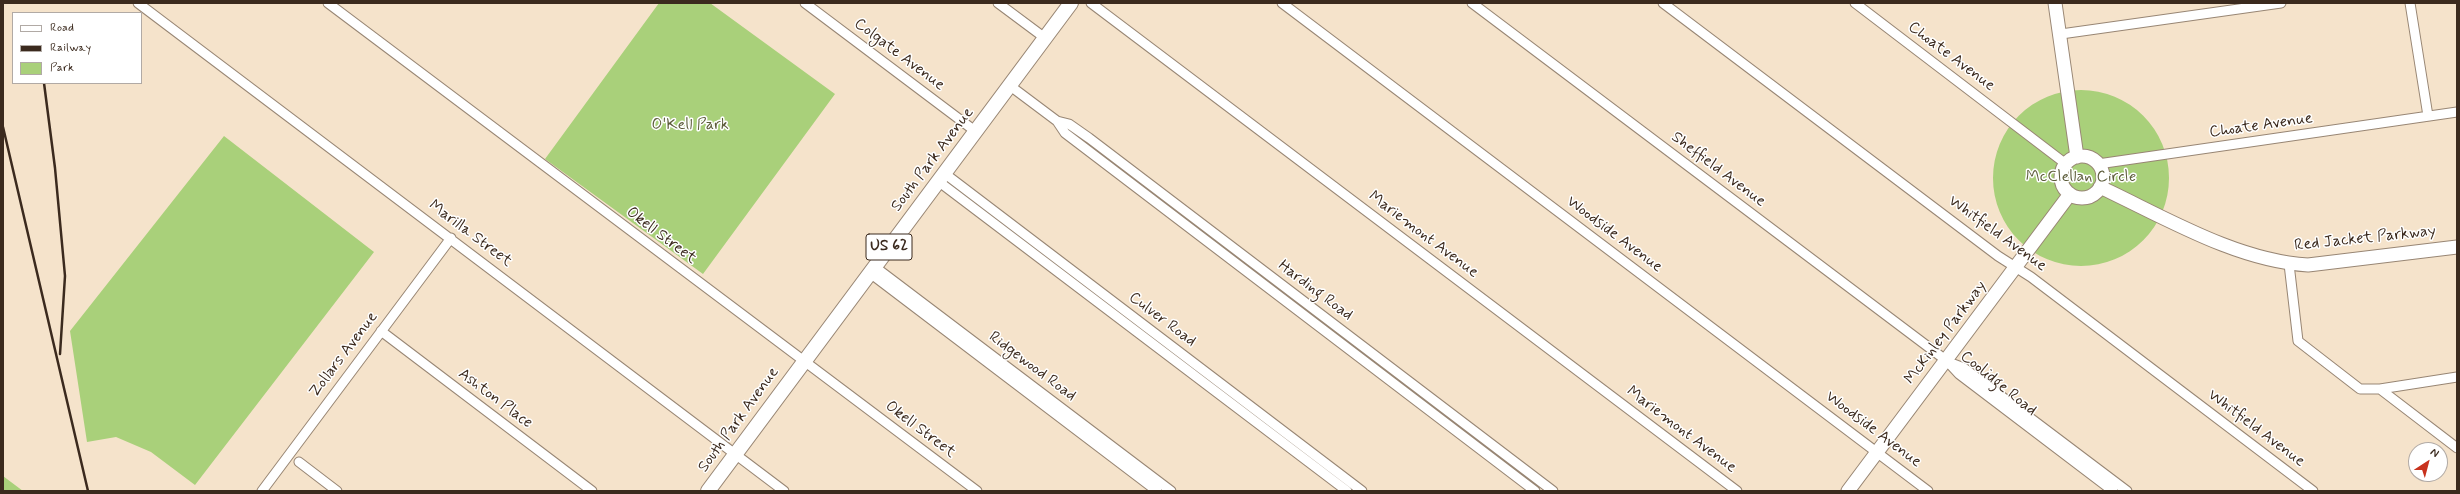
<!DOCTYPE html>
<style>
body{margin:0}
#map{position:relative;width:2460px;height:494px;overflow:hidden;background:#f5e3cb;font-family:Mynerve,sans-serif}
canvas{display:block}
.frame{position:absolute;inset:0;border:4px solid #3b2a1e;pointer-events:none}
.legend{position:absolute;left:12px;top:12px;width:130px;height:72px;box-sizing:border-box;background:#fff;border:1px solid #b1aaa5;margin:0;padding:5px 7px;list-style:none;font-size:12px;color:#3b2a1e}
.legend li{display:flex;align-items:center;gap:8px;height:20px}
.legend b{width:20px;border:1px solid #b1aaa5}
.north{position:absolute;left:2408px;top:442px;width:40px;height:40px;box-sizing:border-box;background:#fff;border:1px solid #b1aaa5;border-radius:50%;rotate:36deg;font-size:11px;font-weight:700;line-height:16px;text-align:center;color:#3b2a1e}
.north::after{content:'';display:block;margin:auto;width:14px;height:18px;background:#c8321e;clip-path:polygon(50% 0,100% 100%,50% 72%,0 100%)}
</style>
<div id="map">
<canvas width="2460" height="494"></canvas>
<div class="frame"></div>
<ul class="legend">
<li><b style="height:5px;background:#fff"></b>Road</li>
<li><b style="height:5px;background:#3b2a1e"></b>Railway</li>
<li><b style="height:11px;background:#a9d07a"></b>Park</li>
</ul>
<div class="north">N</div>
</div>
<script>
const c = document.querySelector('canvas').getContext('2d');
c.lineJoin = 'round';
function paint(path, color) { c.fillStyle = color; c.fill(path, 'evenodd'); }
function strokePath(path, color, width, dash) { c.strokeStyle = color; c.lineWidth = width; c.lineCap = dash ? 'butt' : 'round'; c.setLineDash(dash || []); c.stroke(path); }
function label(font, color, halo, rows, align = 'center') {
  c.font = font + ' Mynerve,sans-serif'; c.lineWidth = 3; c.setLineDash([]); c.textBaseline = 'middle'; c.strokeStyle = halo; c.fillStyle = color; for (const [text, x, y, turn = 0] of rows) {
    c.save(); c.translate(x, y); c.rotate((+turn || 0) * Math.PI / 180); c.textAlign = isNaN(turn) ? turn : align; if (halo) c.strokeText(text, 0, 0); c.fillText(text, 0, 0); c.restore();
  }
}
paint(new Path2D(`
 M659 3H710L835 94 703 274 545 159Z
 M1993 178a88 88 0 1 1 176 0a88 88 0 1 1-176 0Z
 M224 136 374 252 195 485 151 452 116 437 87 442 70 331Z
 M3 476 23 491H3Z`), '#a9d07a');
const street = new Path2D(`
 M138 3 784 491
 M328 3 977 491
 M805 3 975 131
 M998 3 1045 38
 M1091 3 1737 491
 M1282 3 1928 491
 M1472 3 1947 361 1959 374 2113 491
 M1663 3 1998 256 2031 277 2313 491
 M1855 3 2066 164
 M2410 3 2428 116
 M2061 34 2281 3
 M1009 85 1057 121 1069 124 1089 138 1553 491
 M1057 121 1065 133 1535 491
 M2098 164 2457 112
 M944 173 1362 491
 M938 181 1347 491
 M2289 264 2298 341 2360 389H2380L2457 448
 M875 267 1171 491
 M870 273 1157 491
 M381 331 592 491
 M1948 362 1964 368 2127 491
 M2380 389 2457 377
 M299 462 337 491
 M262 491 451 238`);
const secondary = new Path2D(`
 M2055 3 2077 157
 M2061 177a21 21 0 1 1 42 0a21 21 0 1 1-42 0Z
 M2100 187C2164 217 2237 261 2308 265L2457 247
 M1848 491 2070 194`);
const primary = new Path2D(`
 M708 491 1071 3`);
strokePath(street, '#988674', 11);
strokePath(secondary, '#988674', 15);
strokePath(primary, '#988674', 16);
strokePath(street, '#fff', 9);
strokePath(secondary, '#fff', 13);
strokePath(primary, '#fff', 14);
strokePath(new Path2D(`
 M44 83 55 168 65 276 60 354
 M3 127 88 491`), '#3b2a1e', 2.5);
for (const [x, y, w] of [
 [889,247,46]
]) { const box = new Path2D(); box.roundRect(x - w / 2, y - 13, w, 26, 3); c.fillStyle = '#fff'; c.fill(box); strokePath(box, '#3b2a1e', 1); }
label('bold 15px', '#3b2a1e', null, [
 ["US 62",889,247]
]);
label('16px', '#3b2a1e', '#fff', [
 ["Colgate Avenue",899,55,37],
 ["Choate Avenue",1951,57,37],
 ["Choate Avenue",2261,126,-8],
 ["South Park Avenue",933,160,-53],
 ["Sheffield Avenue",1718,170,37],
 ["Marilla Street",470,234,37],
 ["Whitfield Avenue",1997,234,36],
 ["Mariemont Avenue",1423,235,37],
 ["Woodside Avenue",1614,235,37],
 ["Okell Street",661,236,37],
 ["Red Jacket Parkway",2365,239,-6],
 ["Harding Road",1315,291,37],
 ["Culver Road",1162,320,37],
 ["McKinley Parkway",1946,333,-53],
 ["Zollars Avenue",344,355,-53],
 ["Ridgewood Road",1032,367,37],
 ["Coolidge Road",1998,384,39],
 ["Ashton Place",495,399,37],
 ["South Park Avenue",739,420,-54],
 ["Whitfield Avenue",2256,429,37],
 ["Okell Street",920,430,37],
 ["Mariemont Avenue",1681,430,37],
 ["Woodside Avenue",1873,430,37]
]);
label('16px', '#5c5c3a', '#fff', [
 ["O'Kell Park",690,126],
 ["McClellan Circle",2081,178]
]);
</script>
